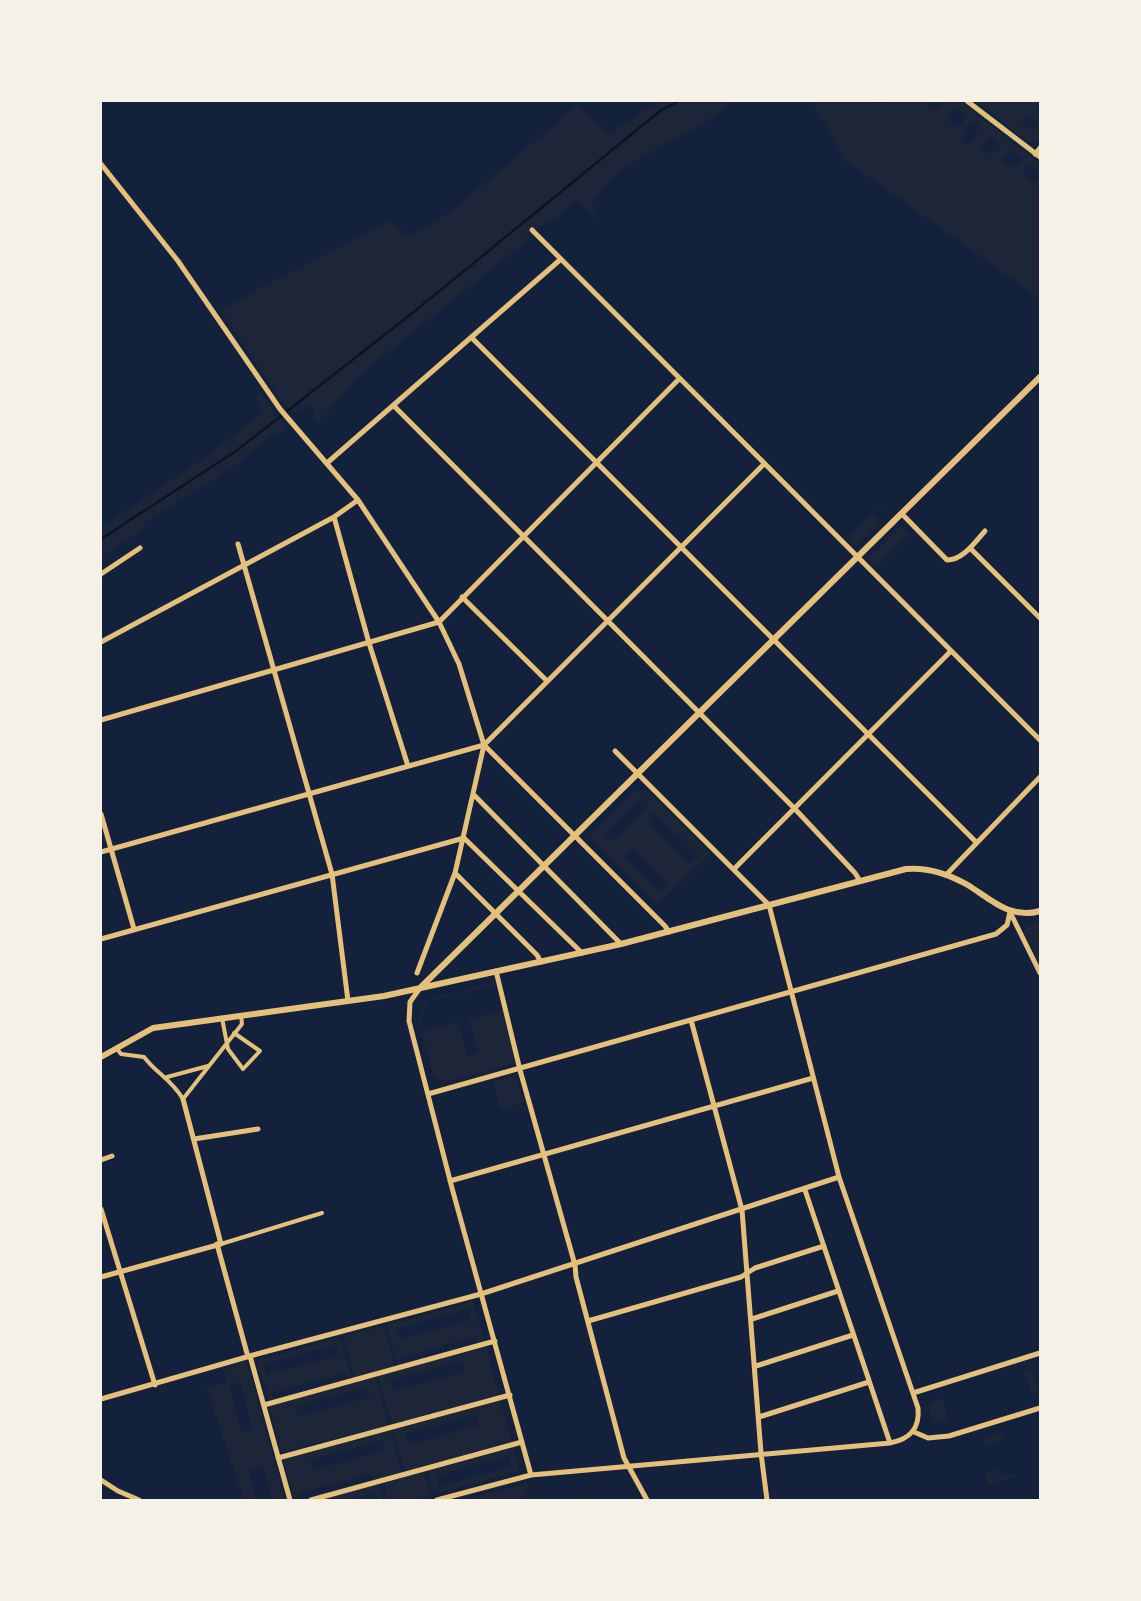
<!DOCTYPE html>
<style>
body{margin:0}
#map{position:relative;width:1141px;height:1601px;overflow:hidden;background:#14213d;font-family:"Source Sans 3",sans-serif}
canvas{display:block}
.frame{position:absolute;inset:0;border:102px solid #f6f1e7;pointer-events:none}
</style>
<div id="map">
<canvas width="1141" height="1601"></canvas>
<div class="frame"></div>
</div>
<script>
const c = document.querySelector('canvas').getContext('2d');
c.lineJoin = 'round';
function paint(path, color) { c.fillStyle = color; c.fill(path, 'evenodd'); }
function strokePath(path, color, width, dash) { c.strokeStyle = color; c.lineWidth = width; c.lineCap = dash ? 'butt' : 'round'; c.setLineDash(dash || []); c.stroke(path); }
paint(new Path2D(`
 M658 101H735C723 109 712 118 700 125 664 148 613 165 592 204L599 218 594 217 577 200 555 218 525 235 529 239 361 374 317 424 311 405 293 413 281 400 221 311 258 289 390 221 409 237 450 212 578 105 609 134Z
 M812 101H869L871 103 926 101 928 110 942 108 941 101H960L1040 164V172L1028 165 1023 172 1034 183 1040 176V299L845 160ZM954 108 967 116 959 127H955L947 118ZM973 121 979 125 975 131 978 133 969 146 962 140 963 132ZM991 136 1001 147 997 153 993 150 986 154 980 149ZM1010 150 1021 160 1016 167 1010 163 1008 165 1002 160Z
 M976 101H1040L1038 109 1040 125 1027 115 1021 122 1033 131 1040 125V137L1036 142H1028Z
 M260 392 288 431 271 436 236 465 144 523 142 530 101 558V528L211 453 262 413 255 395Z
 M881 506 890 515 881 507 873 515 881 523 856 547 848 539Z
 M901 526 909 534 876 567 868 559Z
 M634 791H648L710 853 657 905 589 837ZM640 797 649 805 612 842 604 834ZM654 812 699 855 690 864 651 825 653 823 648 818ZM632 848 668 885 660 893 623 856Z
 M1040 920V964L1024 931 1026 927Z
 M496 982 497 984 469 991V993L430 1000 422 1013V1024L420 1025C416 1003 430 998 448 993L449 996 464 993 463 990Z
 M502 1011 517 1063 446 1082 434 1078 421 1030 458 1022 467 1056 479 1052 469 1019Z
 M515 1076 523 1103 501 1110 493 1082Z
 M473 1301 484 1341 479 1343 477 1336 400 1358 401 1364 398 1365 386 1325ZM468 1309 471 1320 399 1339 396 1329Z
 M382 1326 386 1332 394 1366 354 1377 344 1336Z
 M340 1337 351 1377 348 1378 345 1373 274 1392 271 1393 274 1398 269 1400 256 1360ZM336 1345 338 1355 266 1375 264 1364Z
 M486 1347 499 1396 392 1424 378 1376ZM462 1361 465 1372 393 1391 390 1380Z
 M247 1362 285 1500H272L263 1465 249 1469 257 1500H244L202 1375 206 1388 227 1382 224 1369ZM240 1382 253 1429 242 1432 229 1385Z
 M1032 1369 1039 1392 1031 1394 1024 1371Z
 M375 1377 388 1425 281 1452 269 1406ZM367 1387 370 1397 298 1417 295 1406Z
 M942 1398 949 1421 934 1424 928 1404Z
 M500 1401 512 1442 405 1471 393 1430ZM477 1414 479 1425 408 1445 405 1434Z
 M390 1431 401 1472 374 1480 369 1474 301 1493 298 1497 301 1499H294L283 1460ZM382 1440 385 1451 312 1470 310 1460Z
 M1002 1432 1004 1440 986 1446 983 1438Z
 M513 1448 520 1471 434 1494 428 1471ZM508 1456 511 1467 439 1486 436 1476Z
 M997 1469 999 1477 1014 1473 1015 1476 988 1485 985 1473Z
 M424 1472 430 1495 412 1500H388L384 1483Z
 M529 1483 522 1500H474L473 1497Z
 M379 1484 383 1500H378L375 1492 347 1500H322Z`), '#1d2539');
strokePath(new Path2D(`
 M101 539 236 451 410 315 660 111 679 101`), '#0b132b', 2.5);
strokePath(new Path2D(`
 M222 1018 228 1049 243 1069 260 1051 234 1033
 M117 1049 121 1054 144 1057C157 1074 171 1079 183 1099L242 1024 241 1015
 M167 1077 208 1066
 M221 1244 322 1213`), '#e5c07b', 4);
strokePath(new Path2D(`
 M967 101 1040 157
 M1035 154 1040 148
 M101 164 178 261 280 409 358 500 439 622 459 664 484 745 455 873 417 973
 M532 230 1040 740
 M472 338 976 842
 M394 406 795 809 855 873 860 881
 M327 463 561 259
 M902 514 947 560C963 560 975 542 985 531
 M334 517 369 643 408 766
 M238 544 332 874 348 1001
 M970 548 1040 618
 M101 574 140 548
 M462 597 546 680
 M101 642 334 517 358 500
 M101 720 439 622 679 379
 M484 745 764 464
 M484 745 665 926 669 932
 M474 795 621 944
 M101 814 134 929
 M464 838 582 953
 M101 852 484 745
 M734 869 951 651
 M455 873 537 955 541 962
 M946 875 1040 777
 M1010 912 1040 973
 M101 939 464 838
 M496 971 520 1070 575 1265 576 1277 624 1458 647 1500
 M420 988 410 1002 409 1021 452 1188 531 1475
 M691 1020 742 1210 761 1453 767 1500
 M428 1094 996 934 1007 925 1010 912
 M194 1139 258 1129
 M101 1160 112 1156
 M450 1181 813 1078
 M805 1190 890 1443
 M101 1209 155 1385
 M217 1244 248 1357
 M101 1277 221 1244 183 1099
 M752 1319 838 1291
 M588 1321 741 1277 755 1268 824 1246
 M250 1356 290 1500
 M756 1366 853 1335
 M913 1393 1040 1353
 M101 1399 257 1354 481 1294 839 1177
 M264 1405 495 1341
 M759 1417 869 1382
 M914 1432 928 1438 949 1436 1040 1408
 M278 1458 510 1395
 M101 1480 118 1491 139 1500
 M311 1500 522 1442
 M437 1500 531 1475 890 1443C910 1439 920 1429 918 1408L839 1177 769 905 615 751`), '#e5c07b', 5);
strokePath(new Path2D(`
 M421 987 1040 377
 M101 1057 153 1028 384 996 621 944 906 869C927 867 948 874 966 884 990 898 1009 920 1040 911`), '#e5c07b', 6);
</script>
